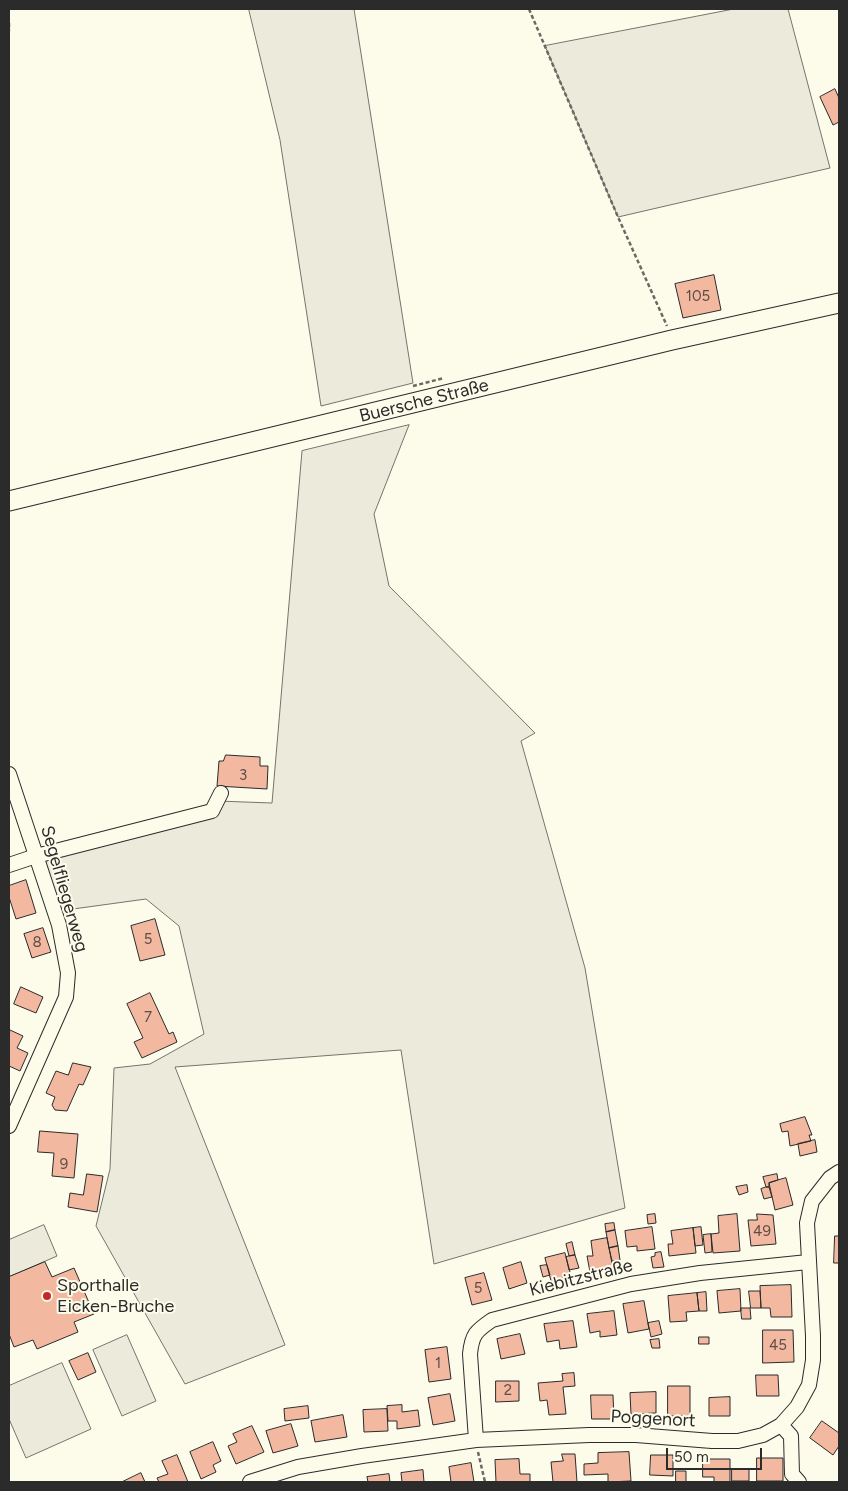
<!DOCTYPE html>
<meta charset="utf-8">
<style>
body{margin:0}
#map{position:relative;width:848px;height:1491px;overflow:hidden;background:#fdfbea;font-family:Figtree,sans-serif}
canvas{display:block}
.frame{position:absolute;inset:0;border:10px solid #2b2b2b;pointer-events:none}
.scale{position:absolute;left:666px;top:1448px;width:96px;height:22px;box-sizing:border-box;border:2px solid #2b2b2b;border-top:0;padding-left:6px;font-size:15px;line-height:18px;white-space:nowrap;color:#2b2b2b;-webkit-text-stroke:4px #fdfbea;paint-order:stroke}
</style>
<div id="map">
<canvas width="848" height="1491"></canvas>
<div class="frame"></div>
<div class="scale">50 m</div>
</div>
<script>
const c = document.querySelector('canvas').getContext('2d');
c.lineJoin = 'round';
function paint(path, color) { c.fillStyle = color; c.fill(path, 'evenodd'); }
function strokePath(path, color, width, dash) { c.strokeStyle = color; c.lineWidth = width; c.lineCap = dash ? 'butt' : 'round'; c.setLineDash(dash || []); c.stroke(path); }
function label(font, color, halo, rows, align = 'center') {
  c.font = font + ' Figtree,sans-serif'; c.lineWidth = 4; c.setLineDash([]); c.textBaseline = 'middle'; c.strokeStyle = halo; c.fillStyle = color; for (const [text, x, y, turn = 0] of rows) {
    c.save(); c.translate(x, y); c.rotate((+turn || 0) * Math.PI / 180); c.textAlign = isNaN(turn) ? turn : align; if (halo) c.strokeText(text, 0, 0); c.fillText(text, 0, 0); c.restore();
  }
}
const green = new Path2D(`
 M249 9H354L413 383 321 406 280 140Z
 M734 9H788L830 168 618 217 545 46Z
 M409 425 374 514 389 586 535 733 521 741 585 968 625 1208 434 1264 401 1050 175 1067 285 1345 185 1384 96 1226 110 1169 114 1068 150 1064 204 1034 179 926 146 899 73 909 59 925 36 856 212 811 217 801 272 803 302 451Z
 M127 1335 156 1401 122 1416 93 1350Z
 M62 1363 91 1429 26 1458 9 1419V1386Z`);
paint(green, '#ecebdb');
strokePath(green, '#74746e', 1);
const parking = new Path2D(`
 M44 1225 57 1256 9 1277V1240Z`);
paint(parking, '#eceadb');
strokePath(parking, '#74746e', 1);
const building = new Path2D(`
 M835 89 839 98V122L833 125 820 97Z
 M714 275 721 310 683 318 675 284Z
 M226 755 260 757V766H268L267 789 217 786 219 761H223Z
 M26 880 36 913 16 919 9 897V886Z
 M155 919 165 955 140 961 131 926Z
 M43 928 51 952 32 958 24 934Z
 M21 987 43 997 36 1013 14 1004Z
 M150 993 169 1034 173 1032 177 1042 142 1058 134 1042 143 1038 127 1004Z
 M10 1030 23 1036 17 1048 28 1053 20 1071 9 1066Z
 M73 1063 91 1067 83 1085 79 1084 67 1111 55 1110 52 1105 55 1097 46 1093 56 1071 68 1075Z
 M805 1117 812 1135H809L811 1141 790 1146 788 1131 782 1132 780 1124Z
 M40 1131 78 1134 74 1178 52 1176 54 1153 38 1152Z
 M815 1140 817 1152 800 1156 798 1144Z
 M87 1174 103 1176 97 1212 68 1207 70 1193 83 1195Z
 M777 1174 778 1180 769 1183V1187H766L763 1177Z
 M786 1178 793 1205 775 1210 769 1183Z
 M747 1185 748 1192 739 1195 736 1187Z
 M766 1187H769L772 1197 764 1199 761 1189Z
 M655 1214 656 1223 648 1224 647 1215Z
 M737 1214 740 1251 713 1253 711 1234 719 1233 718 1216Z
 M757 1214 773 1215 776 1244 751 1246 748 1220H757Z
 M614 1223 615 1230 606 1232 605 1224Z
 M652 1227 655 1249 637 1251V1246L627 1247 625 1231Z
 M701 1227 703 1245 695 1246 693 1228Z
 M693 1228 696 1253 669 1256 668 1244H673L671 1231Z
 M615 1230 618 1246 609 1248 606 1232Z
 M711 1234 712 1252 705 1253 703 1235Z
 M835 1236H839V1263H834Z
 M607 1238 613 1268 590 1272 587 1256H593L591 1241Z
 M572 1242 575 1255 569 1256 566 1244Z
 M618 1246 620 1260 612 1261 609 1248Z
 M661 1252 664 1267 653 1268 651 1257 655 1256V1253Z
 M565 1253 571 1276 551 1281 545 1258Z
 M575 1255 579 1268 569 1270 566 1257Z
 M45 1262 52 1277 74 1268 94 1314 74 1322 78 1332 37 1349 33 1340 14 1347 9 1334V1277Z
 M521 1262 527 1283 509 1289 503 1268Z
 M547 1265 550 1275 543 1277 540 1266Z
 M484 1273 492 1300 472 1305 465 1278Z
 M791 1285 792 1317H771L770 1308H761L760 1286Z
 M740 1289 741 1311 719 1313 717 1291Z
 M749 1291H760L761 1308H751Z
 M706 1292 707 1311H699L697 1293Z
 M697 1293 699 1311 686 1312 687 1321 670 1322 668 1296Z
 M644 1301 649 1329 628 1333 623 1304Z
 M741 1308H750L751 1319H742Z
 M614 1311 617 1335 600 1337V1331L590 1333 587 1314Z
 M573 1321 577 1347 560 1349 559 1340 547 1342 544 1324Z
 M659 1321 662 1334 651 1337 648 1323Z
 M763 1330H793L794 1362 763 1363Z
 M520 1334 525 1354 501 1359 497 1339Z
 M699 1337H709V1344H699Z
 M659 1339 660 1348H652L650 1340Z
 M447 1347 451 1379 429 1382 425 1350Z
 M88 1353 96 1372 78 1380 69 1361Z
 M574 1373 575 1386 563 1387 566 1414 549 1415 547 1400 540 1401 538 1383 563 1381 562 1374Z
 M756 1375H778L779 1396H757Z
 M496 1381H519V1401L496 1402Z
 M668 1386H690V1416H668Z
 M656 1392V1413L631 1414 630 1393Z
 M450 1394 455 1421 433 1425 428 1398Z
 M591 1395H613L614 1419H592Z
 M730 1397V1416H709V1398Z
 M402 1405V1412L418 1410 420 1426 397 1429V1421H388L387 1406Z
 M308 1406 309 1418 285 1421 284 1409Z
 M387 1409 388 1431 364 1432 363 1410Z
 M343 1415 347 1437 315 1442 311 1421Z
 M822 1421 839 1433V1446L833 1455 810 1438Z
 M291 1424 298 1446 273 1453 266 1431Z
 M252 1426 264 1452 236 1464 228 1446 237 1442 233 1434Z
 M213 1442 221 1461 213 1465 216 1472 201 1479 190 1452Z
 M629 1452 631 1481 608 1482V1474L584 1475V1464L598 1463V1453Z
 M562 1454H575L577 1482H553L551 1462 563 1461Z
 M177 1455 188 1482H159L157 1478 168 1474 162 1461Z
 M651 1455H673V1476L650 1475Z
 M757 1458H783V1481H757Z
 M519 1459 520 1474H530V1482H496L495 1460Z
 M703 1459H730V1482H714V1477H703Z
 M471 1463 474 1482H451L449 1467Z
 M732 1469H749V1481H732Z
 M423 1470 424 1482H402L401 1473Z
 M676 1471H686V1482H676Z
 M141 1473 145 1482H122Z
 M389 1474 390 1482H368L367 1477Z`);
paint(building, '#f2b8a0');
strokePath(building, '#2b2b2b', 1);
const minor = new Path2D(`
 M9 774 59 925 68 973 66 997 9 1126
 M9 865 36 856 212 811 221 793
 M781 1425 791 1436 792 1474 799 1482
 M476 1440 470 1354C472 1334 476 1331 492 1320L631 1284 700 1273 808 1262
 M250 1482 298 1467 362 1456 476 1440 589 1435H636L712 1441H738L763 1435 781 1425 797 1407 809 1385 813 1360V1336L807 1223 812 1201 830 1178 839 1172`);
const major = new Path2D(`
 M9 501 672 340 839 303`);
strokePath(minor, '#2b2b2b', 16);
strokePath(major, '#2b2b2b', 21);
strokePath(new Path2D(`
 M529 9 618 217 667 326
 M9 23V31
 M413 386 444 378
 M478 1452 485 1482`), '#6a6964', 2.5, [4, 2.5]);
strokePath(minor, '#fdfbea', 14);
strokePath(major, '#fdfbea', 19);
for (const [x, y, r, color] of [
 [47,1296,5,"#c62828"]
]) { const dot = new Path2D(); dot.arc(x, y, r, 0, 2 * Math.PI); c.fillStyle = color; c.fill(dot); strokePath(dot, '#fdfbea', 2); }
label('15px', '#5d4e48', null, [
 ["105",698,297],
 ["3",243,776],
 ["5",148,940],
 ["8",37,943],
 ["7",148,1018],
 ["9",64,1165],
 ["49",762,1232],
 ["5",478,1289],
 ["45",778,1346],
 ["1",438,1364],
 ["2",508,1391]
]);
label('18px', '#2b2b2b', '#fdfbea', [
 ["Buersche Straße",424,401,-14],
 ["Segelfliegerweg",64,889,74],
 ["Kiebitzstraße",581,1278,-14],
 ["Poggenort",653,1419,3]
]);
label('18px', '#2b2b2b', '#fdfbea', [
 ["Sporthalle",57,1286],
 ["Eicken-Bruche",57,1307]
], 'left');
</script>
